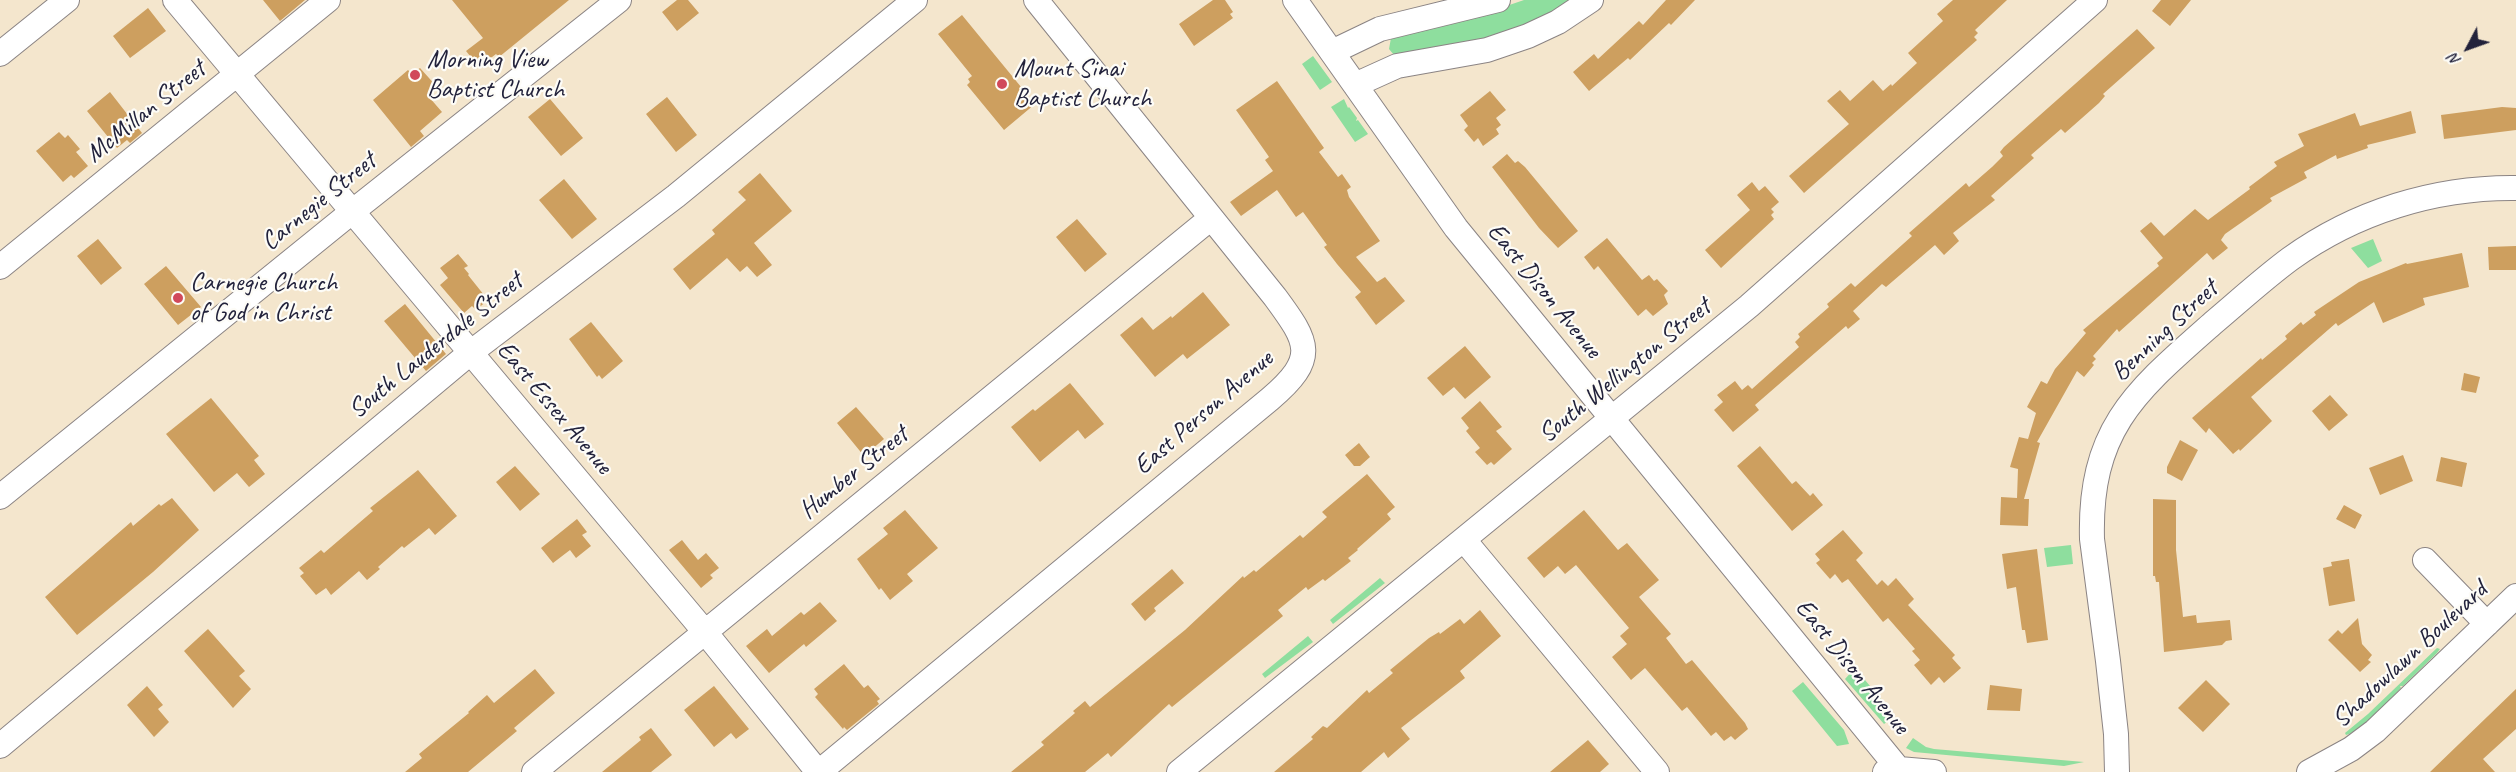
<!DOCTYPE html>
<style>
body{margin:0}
#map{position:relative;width:2516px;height:772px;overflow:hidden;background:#f4e6cd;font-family:Caveat,sans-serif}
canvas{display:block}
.north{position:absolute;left:2438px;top:18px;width:60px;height:60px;-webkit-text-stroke:4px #fdfcf7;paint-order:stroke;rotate:229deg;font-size:16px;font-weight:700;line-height:24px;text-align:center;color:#22223b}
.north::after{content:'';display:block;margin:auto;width:21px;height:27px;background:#22223b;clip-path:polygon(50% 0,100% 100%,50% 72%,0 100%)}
</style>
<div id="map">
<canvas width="2516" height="772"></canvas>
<div class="north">N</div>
</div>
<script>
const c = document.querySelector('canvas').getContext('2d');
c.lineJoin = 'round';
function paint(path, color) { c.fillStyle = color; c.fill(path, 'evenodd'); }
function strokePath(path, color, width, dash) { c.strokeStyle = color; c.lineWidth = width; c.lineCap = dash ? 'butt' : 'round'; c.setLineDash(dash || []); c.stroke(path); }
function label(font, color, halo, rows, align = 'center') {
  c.font = font + ' Caveat,sans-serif'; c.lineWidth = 4.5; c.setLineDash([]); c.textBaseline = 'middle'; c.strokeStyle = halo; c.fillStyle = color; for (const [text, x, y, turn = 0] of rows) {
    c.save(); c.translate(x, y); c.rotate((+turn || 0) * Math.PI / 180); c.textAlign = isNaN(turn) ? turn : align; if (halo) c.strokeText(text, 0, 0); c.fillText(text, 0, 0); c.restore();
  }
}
paint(new Path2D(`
 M1524 0H1575L1561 9 1498 36 1394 55 1389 49 1391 38 1483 14Z
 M1313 56 1332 82 1320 90 1302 64Z
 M1344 99 1348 108 1349 107 1357 118 1356 121 1358 120 1368 134 1355 142 1331 107Z
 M2373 239 2382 261 2368 268 2351 248Z
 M2071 545 2073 564 2047 567 2044 548Z
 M1380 578 1385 583 1333 624 1330 620Z
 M1308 636 1313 642 1265 678 1262 674Z
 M2437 648 2440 649 2437 653 2403 686H2400L2401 688C2388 701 2362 731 2346 735L2345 733 2368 714Z
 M1855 668 1895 716 1884 724 1845 679Z
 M1803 682 1844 730 1849 744 1837 746 1792 691Z
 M1913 738 1926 747 1934 749 2084 762 2064 766 1914 752 1906 748Z`), '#8ede9e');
paint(new Path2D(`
 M263 0H305L280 21Z
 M452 0H569L499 57 496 54 479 67 466 51 483 38Z
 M677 0H688L699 13 677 31 662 12Z
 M1213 0H1225L1233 12 1230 14 1233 18 1194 46 1179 24Z
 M1666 0H1695L1671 25 1669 23 1630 60 1628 58 1589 91 1573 72 1594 54 1598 59 1639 21 1643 25Z
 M1953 0H2007L1975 30 1978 33 1974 37 1977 40 1804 193 1789 176 1849 124 1827 101 1840 90 1850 101 1873 80 1883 91 1891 84 1892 86 1917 63 1908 53 1943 21 1937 14Z
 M2161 0H2191L2170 26 2152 11Z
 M148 8 166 31 130 58 113 36Z
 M962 15 1035 104 1004 130 967 85 970 82 968 79 972 76 938 34Z
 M2137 29 2155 48 2103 94 2105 96 2099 103 2065 133 2061 129 2031 155 2034 158 1991 196 1995 200 1953 233 1959 241 1944 255 1935 245 1886 287 1882 284 1853 311 1860 319 1848 329 1846 326 1755 405 1759 410 1733 432 1714 410 1723 402 1717 395 1735 381 1742 390 1748 385 1752 389 1799 347 1795 342 1800 337 1798 334 1829 307 1827 304 1851 283 1855 287 1912 236 1909 233 1966 183 1969 187 1992 167 2003 156 2000 152 2004 147Z
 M420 68 438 88 429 97 442 112 420 131 424 136 411 147 373 100 408 70 412 74Z
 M1277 81 1324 148 1319 152 1338 177 1342 174 1351 187 1347 190 1349 197 1380 241 1356 257 1377 282 1385 277 1405 301 1376 325 1355 297 1361 292 1337 264 1324 247 1327 245 1303 212 1296 217 1277 190 1241 216 1230 202 1273 171 1265 160 1269 157 1267 154 1236 110Z
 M1490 91 1506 110 1496 118 1501 125 1496 129 1499 134 1483 146 1478 138 1474 142 1464 130 1468 126 1460 115Z
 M110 92 142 133 130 143 127 140 117 148 87 111Z
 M667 97 697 135 676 152 646 114Z
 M550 99 583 138 561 156 528 117Z
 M2502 107 2516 108V130L2444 139 2441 115Z
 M2411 111 2416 133 2367 145 2368 148 2337 159 2336 155 2304 172 2307 178 2270 198 2272 201 2225 234 2221 240 2228 248 2213 260 2207 253 2119 332 2117 329 2093 356 2096 359 2092 363 2094 365 2084 377 2077 371 2037 442 2040 443 2024 499H2029L2028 526 2000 525 2001 497 2017 498 2018 469 2010 467 2019 437 2028 439 2036 413 2027 407 2041 381 2047 384 2055 369 2086 333 2083 330 2159 266 2157 263 2163 258 2140 231 2151 222 2164 236 2195 209 2208 220 2250 189 2249 187 2277 166 2274 162 2304 146 2298 134 2355 113 2360 126Z
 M59 132 65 138 68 135 80 149 76 152 88 166 74 178 71 175 63 182 36 151Z
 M1507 154 1515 163 1518 161 1525 167 1578 231 1558 248 1539 228 1492 167Z
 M760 173 792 211 754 243 772 265 757 277 747 266 740 272 727 258 690 290 673 269 715 234 712 230 746 200 738 192Z
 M564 179 597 219 572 239 539 200Z
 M1752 182 1759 191 1765 186 1779 202 1771 209 1774 212 1771 215 1774 219 1721 268 1705 250 1750 210 1737 195Z
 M1077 219 1107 254 1085 272 1056 237Z
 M1607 238 1642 280 1649 275 1654 281 1657 279 1668 291 1664 295 1668 304 1653 316 1646 309 1638 316 1598 266 1594 270 1584 257Z
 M98 239 122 268 101 285 77 256Z
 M2516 246V270H2489L2488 247Z
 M2462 253 2469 287 2423 298 2425 305 2383 323 2374 302 2338 326 2336 323 2251 397 2272 421 2240 451 2239 449 2233 454 2209 428 2206 433 2192 418 2252 366 2261 358 2262 360 2287 339 2285 336 2301 322 2303 325 2316 315 2314 312 2359 282 2406 263 2407 264Z
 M458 254 468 266 464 268 469 274 468 275 488 300 476 310 472 306 464 313 440 285 448 278 440 268Z
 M166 266 201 307 178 325 144 284Z
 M1203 292 1230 325 1187 359 1183 354 1155 377 1120 335 1142 317 1153 330 1171 316 1172 318Z
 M405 304 446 354 426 371 384 321Z
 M591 322 623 361 602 379 599 375 597 377 569 339Z
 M1465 346 1491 377 1465 399 1454 387 1443 396 1427 378Z
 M2464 373 2480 377 2476 393 2461 390Z
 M1070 383 1104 424 1085 439 1078 430 1040 462 1011 427 1033 409 1035 411Z
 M2330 395 2348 415 2329 431 2312 411Z
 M211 398 259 456 254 460 265 474 249 487 237 473 214 492 166 434Z
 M1480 401 1502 427 1496 431 1512 449 1494 465 1491 462 1487 465 1475 452 1480 448 1466 431 1469 428 1461 418Z
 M856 407 884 439 864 456 837 423Z
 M2180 440 2198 450 2182 481 2167 473V467Z
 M1359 443 1370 457 1360 466H1354L1345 455Z
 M1760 446 1792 484 1796 481 1810 496 1813 493 1823 505 1792 531 1737 466Z
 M2403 455 2413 481 2380 495 2369 468Z
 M2441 457 2467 463 2462 487 2436 481Z
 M515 466 540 494 520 511 496 482Z
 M418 470 457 516 435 535 429 528 404 548 402 546 378 567 380 569 367 580 359 571 331 595 326 588 316 595 300 576 304 573 299 568 321 550 324 553 373 511 370 508Z
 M1367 474 1395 507 1387 514 1391 519 1357 549 1358 550 1348 558 1351 561 1325 581 1323 579 1308 590 1306 587 1278 610 1283 616 1172 707 1169 704 1111 757 1108 753 1085 772H1011L1044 745 1041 742 1075 713 1073 711 1085 701 1090 707 1185 630 1243 576 1244 578 1254 570 1256 572 1300 535 1303 538 1327 517 1322 512Z
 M172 498 199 530 153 572 77 635 45 597 131 522 133 526 159 504 161 506Z
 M2153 499 2176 500V550L2183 617 2196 615 2197 623 2230 620 2232 640 2226 641 2222 645 2164 652 2159 582H2156L2155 576H2153Z
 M2344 505 2362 515 2355 529 2336 519Z
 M905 510 938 548 907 574 913 581 890 600 881 588 879 590 857 559 888 534 883 528Z
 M1584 510 1618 550 1627 543 1659 580 1639 597 1671 634 1666 638 1686 664 1692 660 1745 723 1748 729 1735 740 1731 736 1724 741 1716 732 1711 736 1687 707 1682 711 1645 668 1631 680 1612 657 1627 644 1620 636 1629 628 1576 565 1565 574 1558 566 1544 578 1527 558Z
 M577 519 587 532 582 535 591 546 576 558 570 550 553 563 541 548Z
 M1843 530 1863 553 1856 560 1877 585 1882 580 1888 586 1896 578 1914 599 1908 605 1955 655 1952 658 1961 668 1944 683 1939 677 1931 685 1914 665 1920 660 1912 651 1915 649 1888 618 1883 622 1848 579 1842 583 1835 574 1830 579 1816 563 1820 560 1815 554Z
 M682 540 698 560 706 553 719 568 710 575 713 578 701 588 669 550Z
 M2037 549 2048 640 2027 643 2025 630H2022L2016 587 2007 589 2002 554Z
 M2349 559 2355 601 2329 606 2323 568 2332 566 2331 562Z
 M1172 569 1184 583 1154 608 1156 611 1145 621 1131 604Z
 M820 602 837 621 806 647 804 644 769 673 746 646 767 629 772 636 801 612 804 615Z
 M1480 610 1501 636 1460 671 1465 678 1401 728 1410 739 1388 758 1384 752 1361 772H1274L1313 739 1311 737 1323 726 1327 728 1367 690 1369 693 1393 673 1390 670 1429 638 1439 632 1440 634 1460 619 1464 624Z
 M2358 618 2362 644 2372 655 2368 660 2371 662 2360 672 2328 640 2338 630 2342 634Z
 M208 629 245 671 239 676 251 689 233 708 184 651Z
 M844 664 864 688 868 685 880 699 877 701 879 704 847 730 844 727 843 729 815 697 818 694 814 689Z
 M535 669 555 693 514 728 517 731 468 772H405L422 758 419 754 469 713 468 712 487 695 494 703Z
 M2206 680 2230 704 2203 732 2178 708Z
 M1990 685 2022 689 2020 711 1987 710Z
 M147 686 163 705 158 709 169 722 154 737 127 705Z
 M714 686 749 729 736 739 731 733 714 747 684 710Z
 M2516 689V729L2483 759 2495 772H2430Z
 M651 728 672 755 651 772H602L641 740 639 737Z
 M1588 740 1609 764 1600 772H1550Z`), '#cd9f5f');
const minor = new Path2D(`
 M175 0 705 632 818 772
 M1295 0 1456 228 1901 772
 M1332 52 1380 29 1498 0
 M0 54 67 0
 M1355 85 1397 66 1487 50 1528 36 1558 22 1591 0
 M0 267 328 0
 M0 497 353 211 619 0
 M1464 540 1657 772
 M2425 560 2487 624
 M0 746 470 353 676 196 915 0
 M534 772 1211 218
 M819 772 1270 399C1318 358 1309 343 1275 297L1036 0
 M1179 772 1749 306 2095 0
 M1885 772 1899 769 1934 772
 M2117 772 2116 734 2108 661 2092 539C2089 428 2136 391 2213 323 2238 302 2263 279 2290 259 2355 212 2435 187 2516 188
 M2309 772 2351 749 2375 731 2516 596`);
strokePath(minor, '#8b8484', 26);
strokePath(minor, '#fff', 24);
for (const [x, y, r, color] of [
 [415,75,6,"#d1495b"],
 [1002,84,6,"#d1495b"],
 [178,298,6,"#d1495b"]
]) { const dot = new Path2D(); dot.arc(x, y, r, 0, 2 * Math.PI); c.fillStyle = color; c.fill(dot); strokePath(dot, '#fdfcf7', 2); }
label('26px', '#22223b', '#fdfcf7', [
 ["Morning View",427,60],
 ["Baptist Church",427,90],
 ["Mount Sinai",1014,69],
 ["Baptist Church",1014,99],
 ["Carnegie Church",190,283],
 ["of God in Christ",190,313]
], 'left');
label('26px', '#22223b', '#fdfcf7', [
 ["McMillan Street",146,112,-39],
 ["Carnegie Street",319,202,-39],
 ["East Dison Avenue",1544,291,51],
 ["Benning Street",2165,331,-43],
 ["South Lauderdale Street",436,346,-39],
 ["South Wellington Street",1625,371,-39],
 ["East Essex Avenue",554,408,50],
 ["East Person Avenue",1204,413,-41],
 ["Humber Street",854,473,-39],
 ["Shadowlawn Boulevard",2410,655,-43],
 ["East Dison Avenue",1852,667,51]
]);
</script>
